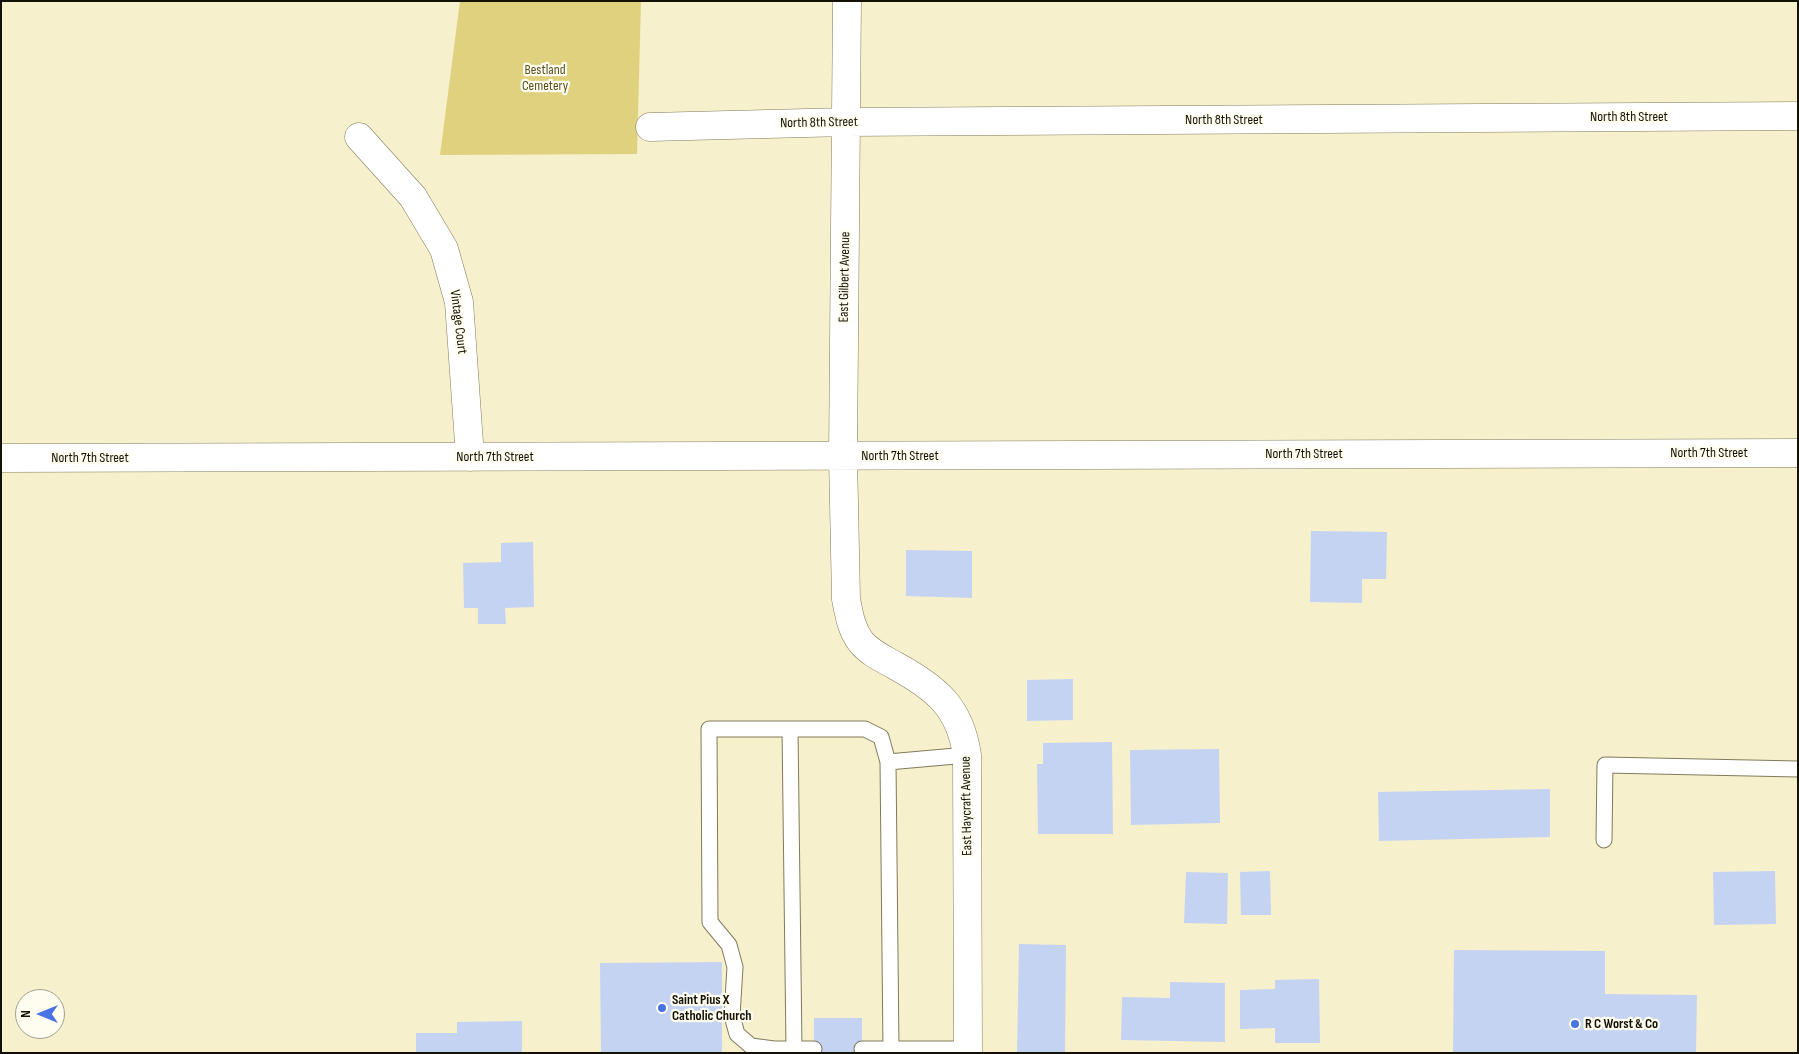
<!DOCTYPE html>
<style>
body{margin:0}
#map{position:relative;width:1799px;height:1054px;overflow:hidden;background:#f6f0cd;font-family:"Sofia Sans Condensed",sans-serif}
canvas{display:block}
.frame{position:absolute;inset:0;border:2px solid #131105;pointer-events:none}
.north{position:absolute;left:15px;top:989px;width:50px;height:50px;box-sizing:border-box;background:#fffdef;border:1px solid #a19f91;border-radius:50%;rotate:270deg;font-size:14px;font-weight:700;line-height:20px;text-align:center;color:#131105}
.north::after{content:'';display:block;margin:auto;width:18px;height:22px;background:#4972e5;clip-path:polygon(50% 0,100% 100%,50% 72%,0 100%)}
</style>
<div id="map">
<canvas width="1799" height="1054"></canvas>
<div class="frame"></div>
<div class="north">N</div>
</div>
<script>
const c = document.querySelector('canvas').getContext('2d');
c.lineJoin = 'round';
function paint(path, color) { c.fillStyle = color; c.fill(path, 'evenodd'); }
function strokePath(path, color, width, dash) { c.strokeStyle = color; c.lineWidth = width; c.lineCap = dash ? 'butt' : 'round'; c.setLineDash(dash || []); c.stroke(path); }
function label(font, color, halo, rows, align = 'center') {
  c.font = font + ' "Sofia Sans Condensed",sans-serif'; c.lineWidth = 4.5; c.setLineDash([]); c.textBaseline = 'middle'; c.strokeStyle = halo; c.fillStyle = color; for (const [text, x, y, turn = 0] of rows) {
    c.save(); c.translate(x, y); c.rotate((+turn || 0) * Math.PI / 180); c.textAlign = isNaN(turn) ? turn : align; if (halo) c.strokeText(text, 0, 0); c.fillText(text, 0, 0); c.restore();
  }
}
paint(new Path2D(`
 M460 1H641L637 154 440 155Z`), '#dfd17e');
paint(new Path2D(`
 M1311 531 1387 532 1386 579H1362V603L1310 602Z
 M533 542 534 607 505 608 506 624H478V608H464L463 563 501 562V543Z
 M906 550 972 551V598L906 596Z
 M1073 679V720L1027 721V680Z
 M1112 742 1113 834H1038L1037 764H1043V743Z
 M1219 749 1220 823 1131 825 1130 750Z
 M1550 789V837L1379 841 1378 792Z
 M1270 871 1271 915H1241L1240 872Z
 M1775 871 1776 924 1714 925 1713 872Z
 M1186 872 1228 873 1227 924 1184 923Z
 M1019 944 1066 945 1065 1053H1017Z
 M1454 950 1605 951V994L1697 995 1696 1053H1453Z
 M722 962V1053H601L600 963Z
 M1319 979 1320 1043H1275V1028L1240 1029V990L1275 989V980Z
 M1170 982 1225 983V1042L1121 1040 1122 997 1170 998Z
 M814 1018H862V1053H814Z
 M522 1021V1053H416V1033H457V1022Z`), '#c5d3f3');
const lane = new Path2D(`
 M790 729 794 1049
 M888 762 891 1049
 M1604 840 1605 765 1798 769
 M814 1049H774L751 1046 737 1034 732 1016 735 967 729 945 710 922 709 729H865L881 737 888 762 967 755
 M862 1049H968`);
const street = new Path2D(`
 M847 1 843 456 846 599C849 614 851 629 861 642 870 653 884 659 896 666 936 688 960 707 967 755L968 1053
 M650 127 846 122 1798 116
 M359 137 413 197 444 249 459 302 470 457
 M1 458 1798 453`);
strokePath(lane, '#807b5b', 17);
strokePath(street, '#807b5b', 29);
strokePath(lane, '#fff', 15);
strokePath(street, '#fff', 28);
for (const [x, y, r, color] of [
 [662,1008,5,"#4972e5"],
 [1575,1024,5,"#4972e5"]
]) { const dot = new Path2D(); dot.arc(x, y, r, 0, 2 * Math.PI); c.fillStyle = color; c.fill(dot); strokePath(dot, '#fffdef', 2); }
label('14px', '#575025', '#fffdef', [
 ["Bestland",545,70],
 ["Cemetery",545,86]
]);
label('14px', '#131105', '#fffdef', [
 ["North 8th Street",1629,117],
 ["North 8th Street",1224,120],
 ["North 8th Street",819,123,-1],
 ["East Gilbert Avenue",845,277,-89],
 ["Vintage Court",458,322,83],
 ["North 7th Street",1709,453],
 ["North 7th Street",1304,454],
 ["North 7th Street",900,456],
 ["North 7th Street",495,457],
 ["North 7th Street",90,458],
 ["East Haycraft Avenue",967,806,-91]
]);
label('bold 14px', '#131105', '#fffdef', [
 ["Saint Pius X",672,1000],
 ["Catholic Church",672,1016],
 ["R C Worst & Co",1585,1024]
], 'left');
</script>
